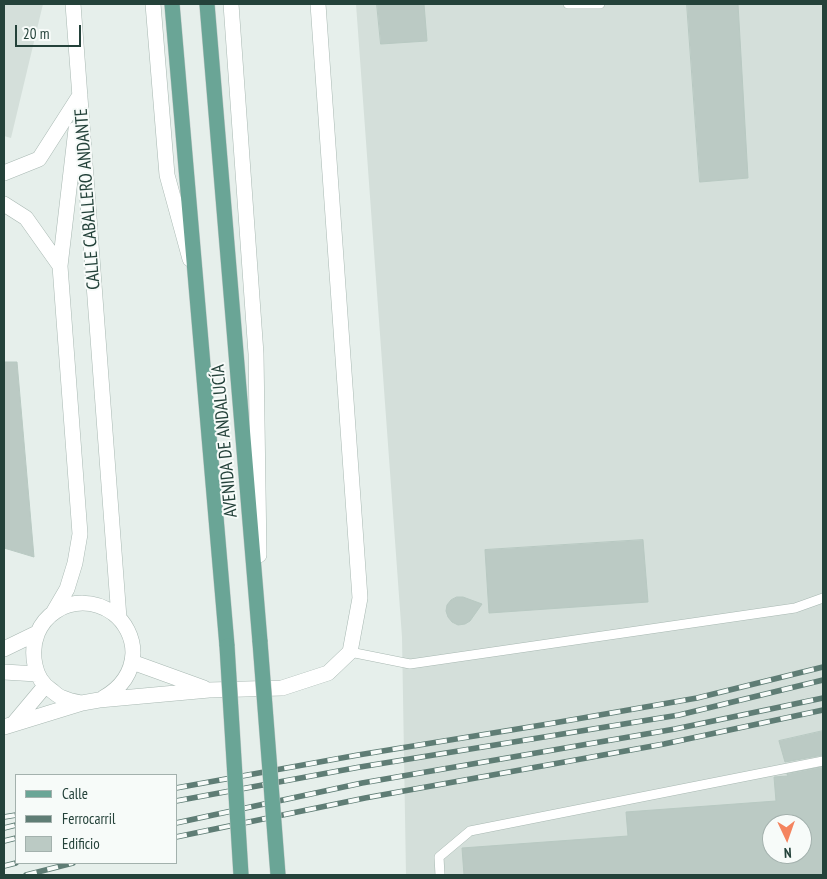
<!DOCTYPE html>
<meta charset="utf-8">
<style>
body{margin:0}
#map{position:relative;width:827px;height:879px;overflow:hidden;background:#e6efeb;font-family:"PT Sans Narrow",sans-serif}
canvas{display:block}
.frame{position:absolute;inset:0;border:5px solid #24423a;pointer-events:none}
.legend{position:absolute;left:15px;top:774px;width:162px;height:90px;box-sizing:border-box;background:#f7fbf9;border:1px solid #a3b1ad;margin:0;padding:6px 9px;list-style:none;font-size:15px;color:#24423a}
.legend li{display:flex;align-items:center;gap:10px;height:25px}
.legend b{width:25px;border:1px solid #a3b1ad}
.north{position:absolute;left:762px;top:814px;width:50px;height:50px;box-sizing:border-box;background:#f7fbf9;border:1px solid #a3b1ad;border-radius:50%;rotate:177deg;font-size:14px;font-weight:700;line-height:20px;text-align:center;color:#24423a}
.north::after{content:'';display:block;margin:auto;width:18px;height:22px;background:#f4845f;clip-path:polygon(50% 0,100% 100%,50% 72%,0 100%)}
.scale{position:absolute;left:15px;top:25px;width:66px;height:22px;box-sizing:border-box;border:2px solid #24423a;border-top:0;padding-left:6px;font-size:15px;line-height:18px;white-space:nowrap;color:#24423a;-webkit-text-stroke:4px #f7fbf9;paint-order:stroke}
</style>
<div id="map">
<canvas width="827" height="879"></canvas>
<div class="frame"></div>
<ul class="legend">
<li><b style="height:6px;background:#6aa596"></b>Calle</li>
<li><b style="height:6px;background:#5f7d75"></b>Ferrocarril</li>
<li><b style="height:14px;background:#bbcac4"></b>Edificio</li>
</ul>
<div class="north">N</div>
<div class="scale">20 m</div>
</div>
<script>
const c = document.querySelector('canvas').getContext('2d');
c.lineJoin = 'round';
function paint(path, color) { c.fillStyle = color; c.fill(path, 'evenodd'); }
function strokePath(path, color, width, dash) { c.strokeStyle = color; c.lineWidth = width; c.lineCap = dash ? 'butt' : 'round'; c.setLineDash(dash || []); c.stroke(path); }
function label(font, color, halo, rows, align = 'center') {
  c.font = font + ' "PT Sans Narrow",sans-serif'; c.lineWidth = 4; c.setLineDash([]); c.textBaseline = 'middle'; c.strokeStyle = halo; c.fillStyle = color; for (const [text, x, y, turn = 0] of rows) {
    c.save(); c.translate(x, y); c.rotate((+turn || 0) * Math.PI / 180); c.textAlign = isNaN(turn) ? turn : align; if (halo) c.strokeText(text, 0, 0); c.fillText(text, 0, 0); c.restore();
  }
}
paint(new Path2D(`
 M4 4H43L11 138 4 136Z
 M356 4H823V875H406L402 637ZM772 824H802V854H772Z`), '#d4dfda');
const building = new Path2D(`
 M377 4H424L427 41 381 44Z
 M687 4H738L748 178 700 182Z
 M4 362H17L34 557 4 548Z
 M643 540 648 602 489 613 485 550Z
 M457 597H463L482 604 470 621 465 624 458 625 452 622 448 617 446 611 447 605 451 600Z
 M823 731V755L785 762 779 741Z
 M823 767V875H464L462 848 628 836 626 812 776 801 774 777 788 776 787 774ZM772 824H802V854H772Z`);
paint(building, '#bbcac4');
strokePath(building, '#b8c9c2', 1);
const service = new Path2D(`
 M568 4H600
 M350 652 410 664 795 608 823 598
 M440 875 439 857 470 831 823 761`);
const minor = new Path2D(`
 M73 4 119 618
 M153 4 167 175 190 259
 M231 4 256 354 259 555
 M4 173 39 159 80 95
 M4 204 26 218 60 266
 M53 613 67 589 75 563 80 534 60 266 76 129
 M4 649 37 633
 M132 662 204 688
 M4 672 37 674
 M82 703C76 702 69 701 63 698 59 697 55 693 51 690 42 684 37 675 35 665 25 618 74 586 113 613 125 622 133 637 133 653 132 674 121 688 103 698
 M14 723 45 686
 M4 727 82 703 99 700 209 690 282 688 328 673 350 652 360 598 318 4`);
const primary = new Path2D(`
 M172 4 227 646
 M207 4 260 642`);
strokePath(service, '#a8b8b2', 10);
strokePath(minor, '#a8b8b2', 16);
strokePath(primary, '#c2cac8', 16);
strokePath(service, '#fff', 9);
strokePath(minor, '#fff', 15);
strokePath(primary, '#6aa596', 15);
const rail = new Path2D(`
 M176 788 358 755 548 724 697 698 823 667
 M176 801 360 767 679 715 823 680
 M4 817 16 815
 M176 823 362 783 675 729 823 698
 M4 828 16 825
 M176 837 365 798 664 744 823 710
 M4 841 16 838
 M4 866 16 863
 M26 875 73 863`);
strokePath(rail, '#5f7d75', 5.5);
strokePath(rail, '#f7fbf9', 4, [11]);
const primaryBridge = new Path2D(`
 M260 642 278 875
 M227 646 241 875`);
strokePath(primaryBridge, '#c2cac8', 16, []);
strokePath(primaryBridge, '#6aa596', 15);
label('18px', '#24423a', '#f7fbf9', [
 ["CALLE CABALLERO ANDANTE",88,199,-94],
 ["AVENIDA DE ANDALUCÍA",225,441,-95]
]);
</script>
